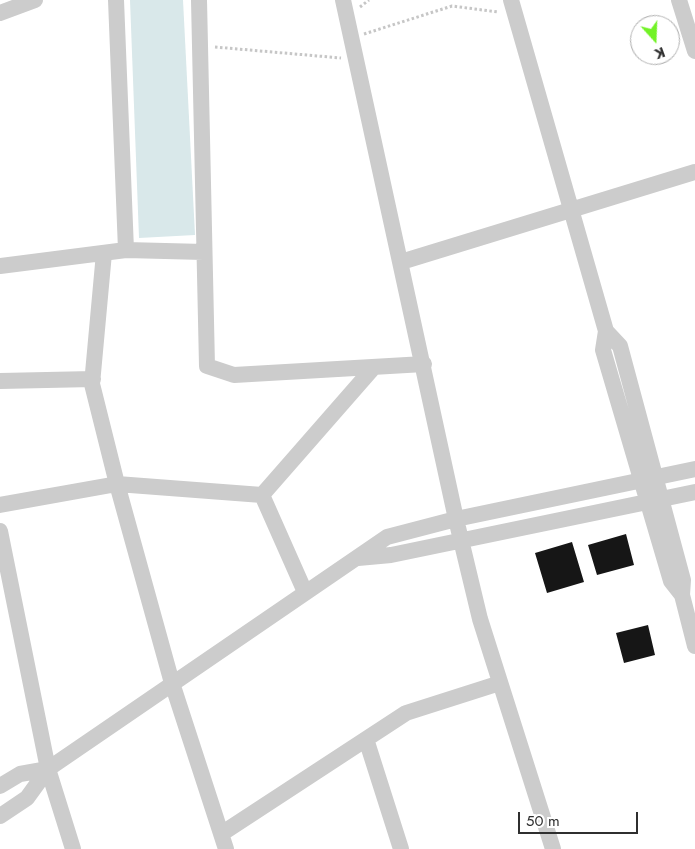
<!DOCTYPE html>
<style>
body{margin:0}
#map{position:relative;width:695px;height:849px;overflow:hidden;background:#fff;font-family:Jost,sans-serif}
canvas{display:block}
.north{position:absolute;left:630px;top:15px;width:50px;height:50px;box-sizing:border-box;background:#fff;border:1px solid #acacac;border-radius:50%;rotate:160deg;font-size:14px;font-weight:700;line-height:20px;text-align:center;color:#2f2f2f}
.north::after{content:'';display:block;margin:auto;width:18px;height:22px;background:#72f226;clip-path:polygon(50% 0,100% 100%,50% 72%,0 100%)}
.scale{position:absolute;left:518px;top:812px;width:120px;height:22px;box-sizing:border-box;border:2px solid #2f2f2f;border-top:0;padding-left:6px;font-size:15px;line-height:18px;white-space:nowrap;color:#2f2f2f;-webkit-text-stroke:4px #fff;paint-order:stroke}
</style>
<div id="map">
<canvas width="695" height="849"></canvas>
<div class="north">K</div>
<div class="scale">50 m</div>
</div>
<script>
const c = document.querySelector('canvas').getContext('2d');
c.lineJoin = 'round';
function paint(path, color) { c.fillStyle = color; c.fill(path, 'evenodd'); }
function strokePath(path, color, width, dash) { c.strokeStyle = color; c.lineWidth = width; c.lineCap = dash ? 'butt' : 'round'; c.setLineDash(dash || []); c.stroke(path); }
paint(new Path2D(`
 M130 0H183L195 235 139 238Z`), '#d9e8ea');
paint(new Path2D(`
 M626 534 634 565 597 575 588 545Z
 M572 542 584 582 547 593 535 553Z
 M648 625 655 655 624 663 616 633Z`), '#161616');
strokePath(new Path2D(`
 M360 7 369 0
 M364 34 452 6 498 12
 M215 47 341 58`), '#c6c6c6', 3, [2.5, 2.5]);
strokePath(new Path2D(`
 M116 0 126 250
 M199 0 207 366 234 375 424 364
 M343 0 456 519 480 619 553 849
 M511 0 606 331 603 350 671 581 682 595
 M679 0 695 51
 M0 13 35 0
 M104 253 92 384 117 484 172 683 226 849
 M401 262 695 172
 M0 266 126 250 204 252
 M606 331 620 346 683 580 682 595 695 646
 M0 381 93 379
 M262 495 305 592
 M0 505 117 484 262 495 374 367
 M0 531 48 769 73 849
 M358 558 391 555 695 492
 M366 739 401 849
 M0 786 20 774 48 769
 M0 816 27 798 48 769 387 537 456 519 695 469
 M221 834 406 713 500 683`), '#ccc', 16);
</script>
